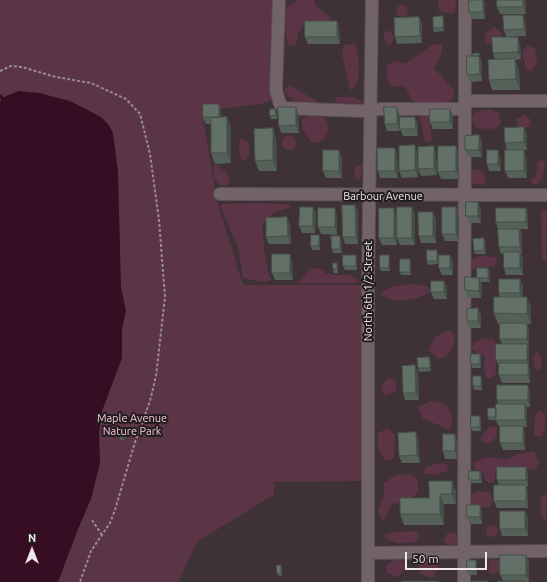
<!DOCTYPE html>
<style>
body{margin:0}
#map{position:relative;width:547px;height:582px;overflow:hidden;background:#3f3237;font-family:Ubuntu,sans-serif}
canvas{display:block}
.north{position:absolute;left:12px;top:530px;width:40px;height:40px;-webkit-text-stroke:3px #221c1e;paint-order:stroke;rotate:0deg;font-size:11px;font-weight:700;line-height:16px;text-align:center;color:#efe7ea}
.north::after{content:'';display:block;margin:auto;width:14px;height:18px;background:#efe7ea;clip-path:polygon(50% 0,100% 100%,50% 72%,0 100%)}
.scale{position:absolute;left:405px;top:552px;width:82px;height:18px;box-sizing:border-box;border:2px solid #efe7ea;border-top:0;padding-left:5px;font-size:12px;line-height:14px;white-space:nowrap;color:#efe7ea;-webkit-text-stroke:3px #221c1e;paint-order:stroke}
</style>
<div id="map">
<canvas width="547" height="582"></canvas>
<div class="north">N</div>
<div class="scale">50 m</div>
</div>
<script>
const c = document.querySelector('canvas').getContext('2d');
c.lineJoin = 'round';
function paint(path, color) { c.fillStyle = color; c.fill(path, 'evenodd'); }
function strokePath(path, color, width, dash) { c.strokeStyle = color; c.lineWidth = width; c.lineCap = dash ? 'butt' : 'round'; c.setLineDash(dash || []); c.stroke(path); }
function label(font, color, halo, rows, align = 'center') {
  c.font = font + ' Ubuntu,sans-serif'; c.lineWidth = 4; c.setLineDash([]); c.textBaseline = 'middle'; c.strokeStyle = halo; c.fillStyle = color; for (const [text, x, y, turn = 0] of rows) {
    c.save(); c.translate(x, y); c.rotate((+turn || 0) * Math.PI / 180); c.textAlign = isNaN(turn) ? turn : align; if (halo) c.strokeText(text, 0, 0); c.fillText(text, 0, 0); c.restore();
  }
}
paint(new Path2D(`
 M0 0H276L275 98 262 104 202 111 217 201 243 285H365L363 481 274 482V495L198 541 178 582H0Z
 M299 0H313L317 7 332 19 323 23 304 24 298 34 296 45 289 46C284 36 286 23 285 12L290 5Z
 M439 0H456L455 13 440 12 438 3Z
 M396 11a6 6 0 1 1 12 0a6 6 0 1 1-12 0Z
 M494 27 501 32V39L490 44 485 43V34Z
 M390 30 394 38 392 43 388 45 384 40V33Z
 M355 44C359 60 362 74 354 89L350 90 342 55 344 45Z
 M443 44 441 54 434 68 455 91 451 101 427 105 413 102 405 86H391L387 79V66L395 61 405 64 432 45Z
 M527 45 535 48 537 63 532 71H526L522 52Z
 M289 85 317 101C304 110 291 101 284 90Z
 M337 97H354L361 101 363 105 335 102Z
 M489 109 498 112 501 123C494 132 486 129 476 127L470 118 476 112Z
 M427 113 430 122 432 141 425 142 420 117Z
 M312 115 326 118 329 131 323 140 317 143 311 142 302 129V119Z
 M524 115 531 120 530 127 518 128 516 119Z
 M282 143a7 7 0 1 1 14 0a7 7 0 1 1-14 0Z
 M241 139 249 143V154L245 161 241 159C238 152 238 145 241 139Z
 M542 159 545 163 542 179 536 185 530 182 536 176 537 163Z
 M217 165 227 173 230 180 226 186 219 185 214 178V166Z
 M357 165 363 166 360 180 355 179 354 171Z
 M475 169 483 171 486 181 483 185 471 183 470 173Z
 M252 203 288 204 291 207 273 213 269 219 264 222 262 226C263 237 266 274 272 280L264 282 243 278 238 247 220 206 223 204Z
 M543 209 547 211 546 262 542 259 541 211Z
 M480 256 497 257 496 264 489 267 473 269 471 266 470 260Z
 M311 268 321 269 327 274 350 275 360 281 355 283H297Z
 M413 284 427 286 431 292C415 300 395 306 380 294 390 285 401 285 413 284Z
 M448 330 455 335C453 347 452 356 439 359L428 350 435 337Z
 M485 338 495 340 496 374 492 378H487C484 371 482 363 486 357L471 349 474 342Z
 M538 351 542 360 541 369 535 370C533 362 531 357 538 351Z
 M389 378 396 381V391L386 396 381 391 383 383Z
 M431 401C434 402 440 402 444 404 452 409 455 422 450 430L422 418 418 407Z
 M539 410 545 413V427L542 436H534L535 416Z
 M490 426 497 428C497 438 496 440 487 444L480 439Z
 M388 428 395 435 394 458 386 461C378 452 377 444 378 433Z
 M534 451 539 462 535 470 503 469 496 471 494 482 489 483 484 479 483 472 475 469 473 463C484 456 494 456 506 460L518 454Z
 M440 463 447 465 448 471 435 475 423 473 426 467Z
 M411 474 418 480V492C407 503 401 499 389 507L387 516 382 520 378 511 384 494V483L396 475Z
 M478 491 490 492 493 501 491 506 482 508 471 507 470 496Z
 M546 494 547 498 546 522C540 517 540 503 541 496Z
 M486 531a6 6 0 1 1 12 0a6 6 0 1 1-12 0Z
 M415 531 420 535 416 542C403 544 392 545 383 535L394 532Z
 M448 533H455L458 539 456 545 448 546 443 539Z
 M430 557 438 562V569L432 578 420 574 419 562Z
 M492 559 500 561V569L495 575 489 572 488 563Z
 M394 560 405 561V569L398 577 387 573 386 565Z`), '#5b3445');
paint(new Path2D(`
 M19 91 39 93 70 101 101 117 108 124 113 133 118 172 121 288 126 311 122 329V358L102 411 99 434 100 463 91 499 78 529 58 582H0V101L6 96Z`), '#360d22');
strokePath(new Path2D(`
 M0 96 6 102`), '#360d22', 3.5);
const minor = new Path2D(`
 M279 0 276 90 280 104 285 108 360 111 381 109H463
 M465 101H547
 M220 194 547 195
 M368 553 547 551
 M368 582V282L372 0
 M464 582 465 0`);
strokePath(minor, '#5a4f54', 14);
strokePath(new Path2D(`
 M0 71 11 66 22 67 56 77 91 83 126 99 140 114 150 154 159 220 165 297 156 376 150 401 135 442 115 510 110 523 91 551 80 582
 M92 520 102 535`), '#988d91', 2, [3, 2]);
strokePath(minor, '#716368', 12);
paint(new Path2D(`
 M469 0H483L485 4V19H471L469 12Z
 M526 2V14H500L497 7Z
 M419 17 422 24V43L397 44 395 37Z
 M444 20V31L434 32 433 28Z
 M337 21 339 28 340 44H308L305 37Z
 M526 22V36L506 37 504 30Z
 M520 44 521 59 515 60 519 70 520 90H492L489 80 495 60 493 53Z
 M479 53 482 63V81L470 82 467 75 473 56Z
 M219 104 221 111V117H227L231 128V163L215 164 211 153V124H206L203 117Z
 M275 109 277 113V119H271L270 116Z
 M298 114 299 133H281L279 126Z
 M399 114 400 131H387L385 124Z
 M453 116V129H433L430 122Z
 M418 124V136H403L400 129Z
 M527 134V150H507L505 143Z
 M479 135 482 142V157H468L465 150Z
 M276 139 277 171H259L255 161Z
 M415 145 417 152 418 177 402 178 399 171Z
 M395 148 397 155 398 178H380L378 171Z
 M498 150 500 157 501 171H489L487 164Z
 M524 150 526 157 527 178H508L505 171Z
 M436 153 437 175 421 176 418 169Z
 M458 153 459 179H441L438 172Z
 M342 157V178H326L323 171Z
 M478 202 481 209V223H469L466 216Z
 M355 205 358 212V244H345L343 237Z
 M313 207 316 214 315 233H302L299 226Z
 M456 207 459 214V241H445L442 234Z
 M394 208 396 215 397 245H382L379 238Z
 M526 208 528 215V229H520L522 236V254H521L523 260V275H506L504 268V254H501L499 247 498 229 496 222Z
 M415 214V245H400L397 238Z
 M337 215V235L321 234 318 227Z
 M436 219V243H421L419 236Z
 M290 224 291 244H269L266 237Z
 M340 236 341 240 342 253H333L332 249Z
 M484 238 485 242 486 254H475L474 251Z
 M320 239V250H312L311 246Z
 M290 254 292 261 293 280H275L272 273Z
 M438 254V264L428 265 427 261Z
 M389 255 390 258V271H381L380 268Z
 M357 259V270H345L343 266Z
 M410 259 411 263V275H401L400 272Z
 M453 262V275H442L439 268Z
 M337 263 338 267V273H334L333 269Z
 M488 268 490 271V282H481L482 285 481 298H467L465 290 477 278Z
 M520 279 523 286V297L531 307V324H527L529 330V346H528L529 351V367L530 370V383H502L499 375V367L496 360 502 344 500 339V324H498L494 313 500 297 499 293Z
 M444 281 447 288V299H434L431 292Z
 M481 315V328H469L467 321Z
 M480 354 481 358V368H472L471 364Z
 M431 361V371L419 372 418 368Z
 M418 372 419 400H405L403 393Z
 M481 376 482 380V390H474L473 386Z
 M528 385 530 392V407H526L527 411V427H523L525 434V450H503L500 443V427H499L496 420H489L488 417 496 408 498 404 497 400Z
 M480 416 481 420V431H472L471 427Z
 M455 434 457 441V459H445L443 451Z
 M119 435 125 437 124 441 120 439Z
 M418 439 420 463H402L399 456Z
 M526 467 528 474V487H526L528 492V508H497L494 501 499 485 497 480Z
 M480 471 482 475V483H471L469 480Z
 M429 481 456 491V504H444V525H404L400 514 429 498Z
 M480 505 482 513V524H470L467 517Z
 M525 511 528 518V536H502L500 529Z
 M526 555 529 562V582H498L503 581 500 575Z
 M477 564V575H468L467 571Z
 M282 568V576H279L277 573Z`), '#556059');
paint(new Path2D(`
 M483 0 485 4V19L483 12Z
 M523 0H525L526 2V14L523 7Z
 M523 15 526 22V36L524 29Z
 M443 16 444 20V31L443 28Z
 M419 17 422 24V43L420 36Z
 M337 21 339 28 340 44 337 37Z
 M518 37 520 44 521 59 518 52Z
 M479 53 482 63V81L480 74Z
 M515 59 519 70 520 90 516 79Z
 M219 104 221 111V124L219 117Z
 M296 107 298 114 299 133 296 125Z
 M397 107 399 114 400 131 397 124Z
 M275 109 277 113V119L276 115Z
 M450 109 453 116V129L450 122Z
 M227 117 231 128V163L227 153Z
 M415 117 418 124V136L416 129Z
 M524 127 527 134V150L524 142Z
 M273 128 276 139 277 171 273 160Z
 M479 135 482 142V157L479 150Z
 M415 145 417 152 418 177 415 170Z
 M434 146 436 153 437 175 434 168Z
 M456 146 458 153 459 179 456 171Z
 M395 148 397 155 398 178 395 171Z
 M339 150 342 157V178L339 171Z
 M498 150 500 157 501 171 498 164Z
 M524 150 526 157 527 178 524 171Z
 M478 202 481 209V223L478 216Z
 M355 205 358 212V244L356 237Z
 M313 207 316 214 315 233 313 226Z
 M412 207 415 214V245L412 238Z
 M456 207 459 214V241L456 234Z
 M335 208 337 215V235L335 227Z
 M394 208 396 215 397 245 394 238Z
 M526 208 528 215V229L526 222Z
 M433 212 436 219V243L433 236Z
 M287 217 290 224 291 244 288 236Z
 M519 229 522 236V254L520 247Z
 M319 235 320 239V250L319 246Z
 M340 236 341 240 342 253 340 249Z
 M484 238 485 242 486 254 484 250Z
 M437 250 438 254V264L437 261Z
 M520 252 523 260V275L520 268Z
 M290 254 292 261 293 280 290 273Z
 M356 255 357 259V270L356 266Z
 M389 255 390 258V271L389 268Z
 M450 255 453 262V275L450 268Z
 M410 259 411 263V275L410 272Z
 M337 263 338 267V273L337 269Z
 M488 268 490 271V282L488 278Z
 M479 278 482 285 481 298 479 291Z
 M520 279 523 286V300L520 293Z
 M444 281 447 288V299L444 292Z
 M527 297 531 307V324L527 314Z
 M478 308 481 315V328L478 321Z
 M527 323 529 330V346L527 339Z
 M527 344 529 351V367L530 370V383L528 375V363L527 360Z
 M480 354 481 358V368L480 364Z
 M429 357 431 361V371L430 368Z
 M415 365 418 372 419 400 416 393Z
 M481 376 482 380V390L481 386Z
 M528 385 530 392V407L528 400Z
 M525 404 527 411V427L525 420Z
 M480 416 481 420V431L480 427Z
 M523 426 525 434V450L523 443Z
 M416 432 418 439 420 463 417 455Z
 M124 433 125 437 124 441 122 437Z
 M455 434 457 441V459L455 451Z
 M526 467 528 474V487L526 480Z
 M480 471 482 475V483L480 480Z
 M452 481 456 491V504L452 494Z
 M526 485 528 492V508L526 501Z
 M440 494 444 504V525L440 514Z
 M480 505 482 513V524L480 517Z
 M525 511 528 518V536L525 529Z
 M526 555 529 562V582L526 575Z
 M476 560 477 564V575L476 571Z
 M281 565 282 568V576L281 573Z`), '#454e48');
const building = new Path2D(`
 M469 0H483V12H469Z
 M497 0H523V7H497Z
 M503 15H523L524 29 504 30Z
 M443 16V28H433V17Z
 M419 17 420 36 395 37 394 18Z
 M305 21H337V37H305Z
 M492 37H518V52L493 53Z
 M479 53V56H473L472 54Z
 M467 56H479L480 74 467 75Z
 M515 59 516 79 489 80 488 60Z
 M203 104H219V117H203Z
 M278 107H296V125L279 126Z
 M384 107H397V124H385Z
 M270 109H275L276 115 270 116Z
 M430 109H450V122H430Z
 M227 117V153H211V118Z
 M400 117H415L416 129H400Z
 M524 127V142L505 143 504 128Z
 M273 128V160L255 161 254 129Z
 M479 135V150H465V136Z
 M415 145V170L399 171V146Z
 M434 146V168L418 169V147Z
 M438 146H456V171L438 172Z
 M377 148H395V171H378Z
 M323 150H339V171H323Z
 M487 150H498V164H487Z
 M505 150H524V171H505Z
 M466 202H478V216H466Z
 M342 205H355L356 237H343Z
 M300 207H313V226H299Z
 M397 207H412V238H397Z
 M442 207H456V234H442Z
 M318 208H335V227H318Z
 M379 208H394V238H379Z
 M496 208H526V222H496Z
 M418 212H433V236H419Z
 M287 217 288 236 266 237V218Z
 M498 229H519L520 247H499Z
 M311 235H319V246H311Z
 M331 236H340V249H332Z
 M484 238V250L474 251 473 239Z
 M427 250H437V261H427Z
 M504 252H520V268H504Z
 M272 254H290V273H272Z
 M343 255H356V266H343Z
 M380 255H389V268H380Z
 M439 255H450V268H439Z
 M400 259H410V272H400Z
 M333 263H337V269H333Z
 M477 268H488V278H477Z
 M465 277 479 278V291L465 290Z
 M499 279H520V293H499Z
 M431 281H444V292H431Z
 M494 297H527V314L494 313Z
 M478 308V321H467V309Z
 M500 323H527V339H500Z
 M496 344H527V360H496Z
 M471 354H480V364H471Z
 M429 357 430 368H418L417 358Z
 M499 363H528V375H499Z
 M415 365 416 393H403L402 366Z
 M473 376H481V386H473Z
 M497 385H528V400H497Z
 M496 404H525V420H496Z
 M488 408H496V417H488Z
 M471 416H480V427H471Z
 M500 426H523V443H500Z
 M121 432 124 433 122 437 119 435Z
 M416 432 417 455 399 456 398 433Z
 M443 434H455V451H443Z
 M497 467H526V480H497Z
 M469 471H480V480H469Z
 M429 481H452V494H440V514H400V498H429Z
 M494 485H526V501H494Z
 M467 505H480V517H467Z
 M500 511H525V529H500Z
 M500 555H526V575H500Z
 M467 560H476V571H467Z
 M277 565H281V573H277Z
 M402 581H438V582H402Z
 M472 581H487V582H472Z
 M498 581H525V582H498Z`);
paint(building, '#637067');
strokePath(building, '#454e48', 1);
label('11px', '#efe7ea', '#221c1e', [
 ["Barbour Avenue",383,196],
 ["North 6th 1/2 Street",368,291,-90]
]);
label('11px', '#f7c7da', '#221c1e', [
 ["Maple Avenue",132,418],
 ["Nature Park",132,431]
]);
</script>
